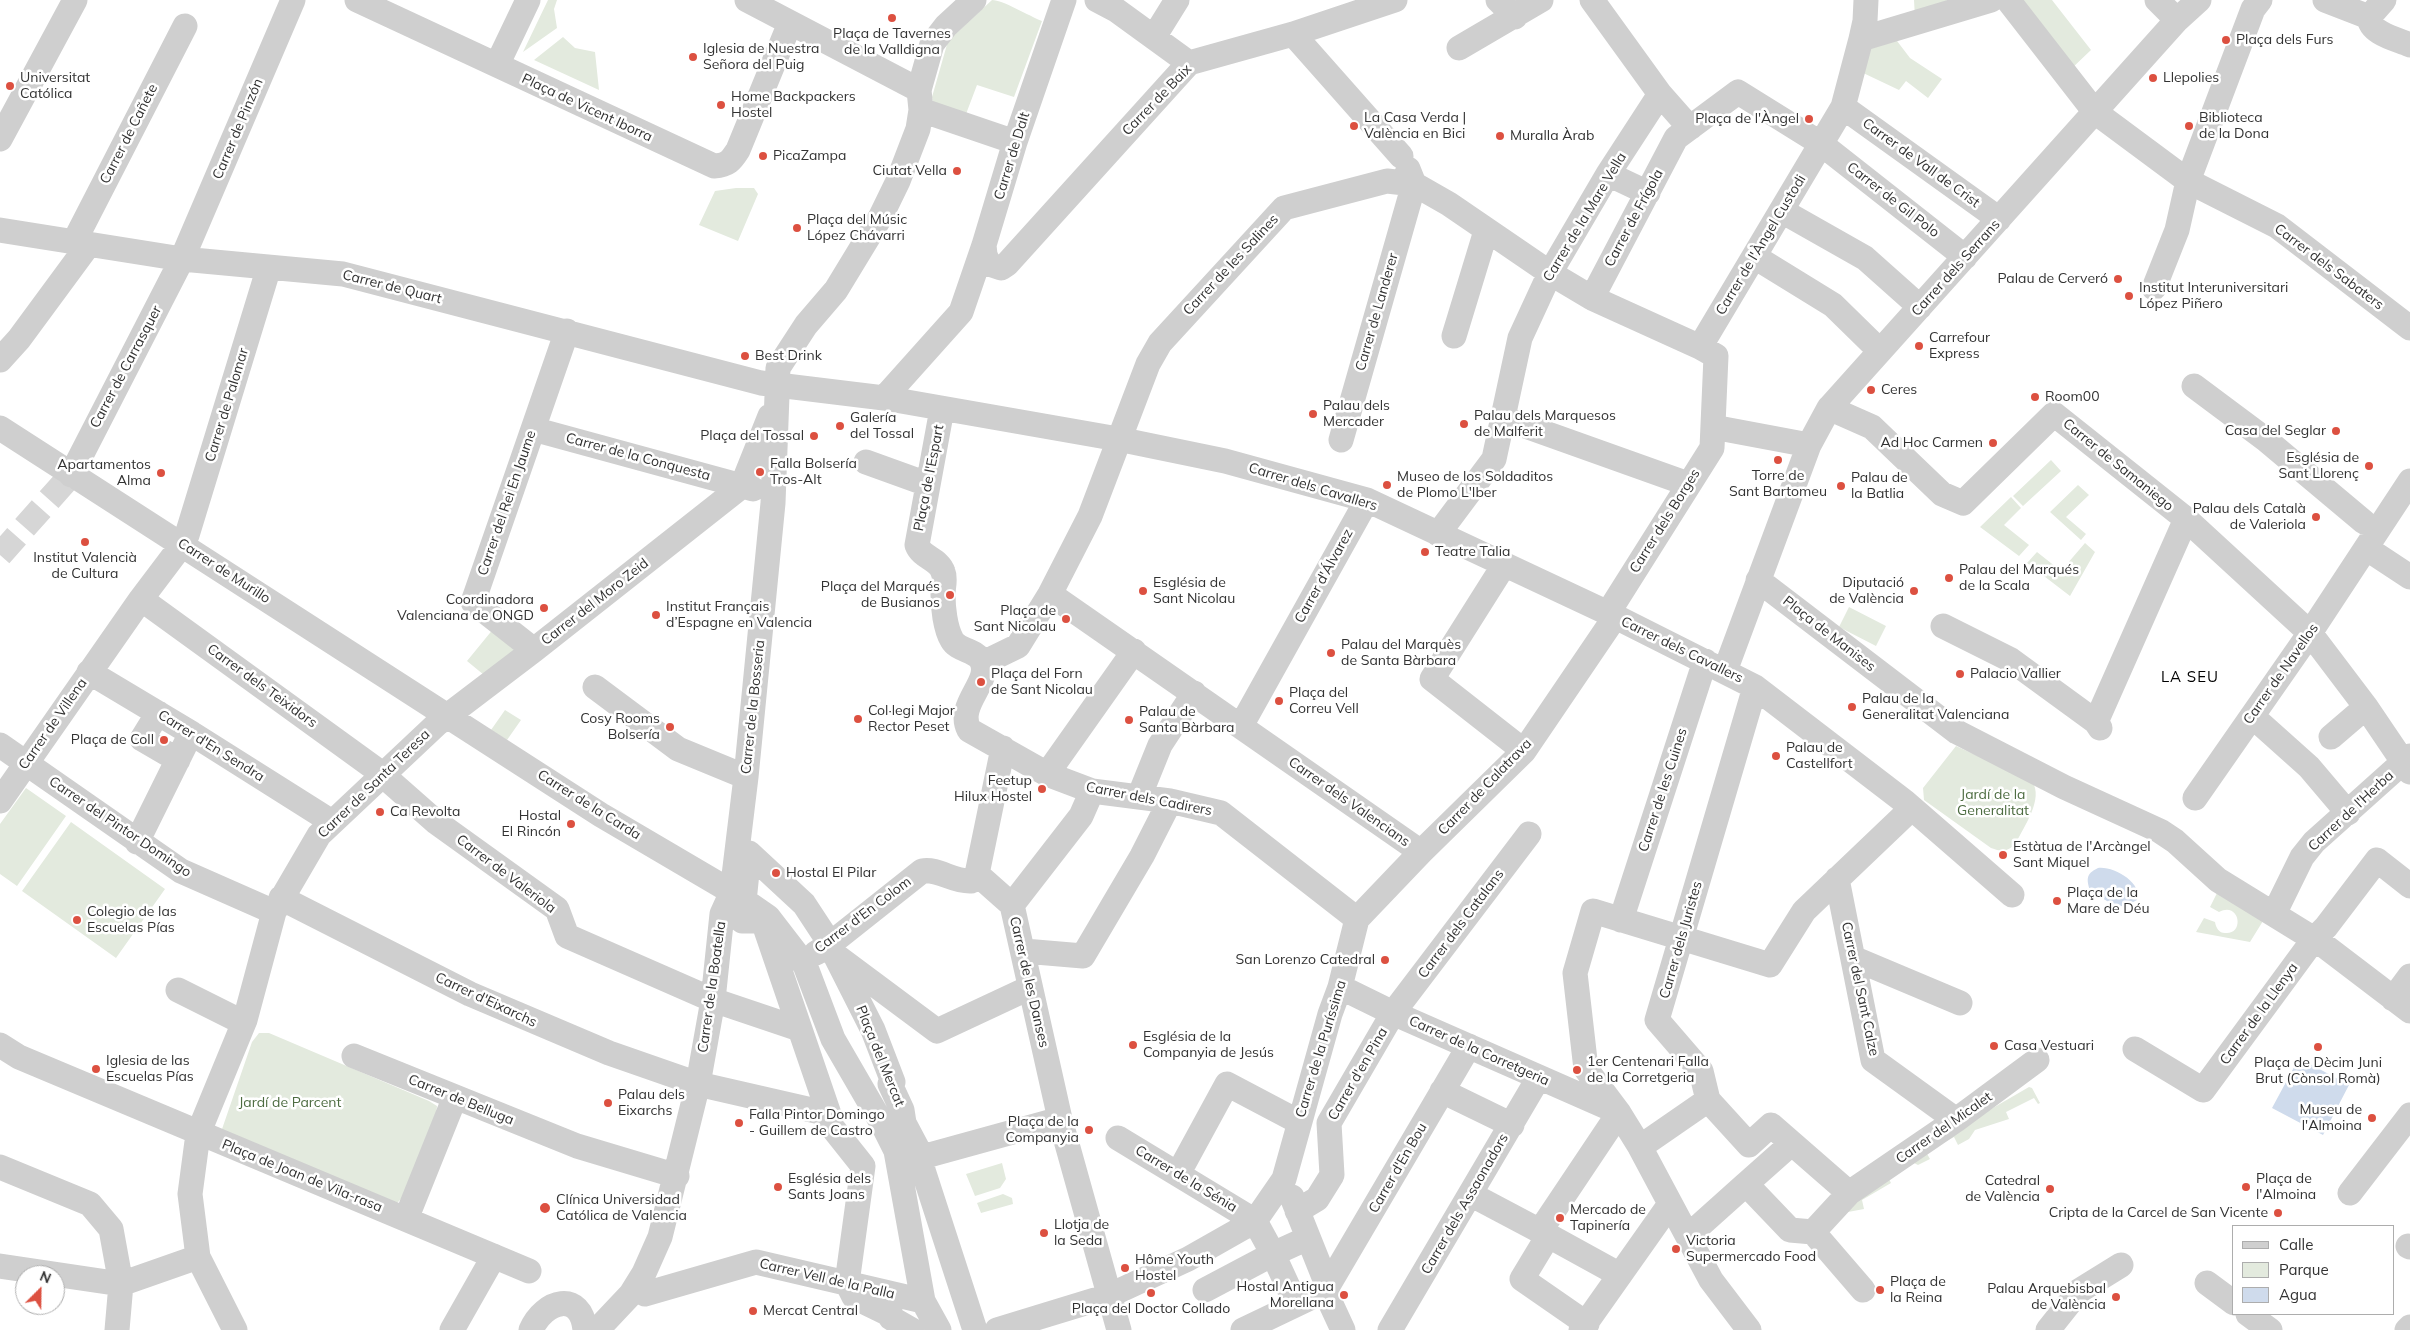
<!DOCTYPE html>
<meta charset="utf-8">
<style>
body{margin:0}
#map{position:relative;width:2410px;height:1330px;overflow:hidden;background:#fff;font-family:Mulish,sans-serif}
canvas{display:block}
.legend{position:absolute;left:2232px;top:1225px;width:162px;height:90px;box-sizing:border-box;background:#fff;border:1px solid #adadad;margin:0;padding:6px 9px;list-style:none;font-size:15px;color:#323232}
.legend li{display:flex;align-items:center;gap:10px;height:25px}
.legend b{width:25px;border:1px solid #adadad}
.north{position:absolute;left:15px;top:1265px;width:50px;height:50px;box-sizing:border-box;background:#fff;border:1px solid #adadad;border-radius:50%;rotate:23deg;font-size:14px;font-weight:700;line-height:20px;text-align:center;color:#323232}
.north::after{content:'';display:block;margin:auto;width:18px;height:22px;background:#dc5040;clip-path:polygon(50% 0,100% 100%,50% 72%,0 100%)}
</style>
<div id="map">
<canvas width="2410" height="1330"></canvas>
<ul class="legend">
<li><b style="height:6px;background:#cfcfcf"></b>Calle</li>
<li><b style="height:14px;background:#e3eade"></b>Parque</li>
<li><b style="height:14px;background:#cfdbec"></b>Agua</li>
</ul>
<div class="north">N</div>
</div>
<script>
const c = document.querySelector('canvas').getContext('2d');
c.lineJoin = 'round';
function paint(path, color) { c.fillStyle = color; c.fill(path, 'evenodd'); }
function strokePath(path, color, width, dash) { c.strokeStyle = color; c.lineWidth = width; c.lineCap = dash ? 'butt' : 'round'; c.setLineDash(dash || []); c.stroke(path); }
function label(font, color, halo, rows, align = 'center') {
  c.font = font + ' Mulish,sans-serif'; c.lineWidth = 5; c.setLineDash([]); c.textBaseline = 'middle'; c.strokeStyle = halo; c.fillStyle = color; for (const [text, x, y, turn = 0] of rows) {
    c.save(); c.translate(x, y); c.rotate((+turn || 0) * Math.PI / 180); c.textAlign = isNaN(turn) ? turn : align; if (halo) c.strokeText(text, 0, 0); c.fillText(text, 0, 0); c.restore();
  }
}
paint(new Path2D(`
 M548 0H557L554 9 557 28 523 52Z
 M992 0C1003 0 1029 16 1042 21L1014 97 977 85 966 114 933 103 932 97 948 41Z
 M1914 0H1948L1915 18Z
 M2013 0H2052L2091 50 2069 71Z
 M563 37 575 48 595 52 599 90 534 60Z
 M1894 37 1910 58 1942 79 1928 98 1906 81 1899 90 1859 71 1866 46Z
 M736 188H754L758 194 738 241 699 225 715 191Z
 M2051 460 2061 471 2023 506 2013 496Z
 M2078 485 2089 495 2066 517 2086 534 2081 540 2050 512Z
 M2011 497 2021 508 2004 525 2029 545 2019 556 1980 527Z
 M2085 543 2095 552 2070 596 2027 563 2037 552 2061 571Z
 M1849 607 1886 626 1876 646 1839 627Z
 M494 628 518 648 484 675 467 661Z
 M505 710 521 720 507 740 491 730Z
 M1956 746 2032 781C2044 799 2024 826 2016 843 2008 852 2002 852 1991 848L1924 800 1923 788Z
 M26 788 66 816 17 886 0 874V824Z
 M71 822 165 889 116 958 22 891Z
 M2217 893 2263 921 2250 942 2196 932 2204 918 2215 922C2216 928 2219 933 2225 933 2245 935 2240 901 2219 912L2210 907Z
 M259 1033H269L429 1101 437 1106 436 1115 402 1198 397 1203 221 1132 252 1042Z
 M2029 1087 2032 1088 2040 1103 2038 1104 2034 1098 2006 1112 2009 1119 1975 1130 1969 1139 1958 1145 1954 1137 1926 1152 1930 1159 1918 1165 1914 1163 1889 1179 1891 1183 1862 1200 1864 1209 1848 1212V1207L1924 1148Z
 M1002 1163 1006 1179 1000 1188 975 1196 966 1174Z
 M1003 1194 1012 1198 1013 1204 981 1213 977 1203Z`), '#e3eade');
paint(new Path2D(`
 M2098 868C2114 866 2143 883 2137 900L2124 907 2107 901 2090 891C2087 880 2085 874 2098 868Z
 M2299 1058 2349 1085 2323 1135 2272 1108Z`), '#cfdbec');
strokePath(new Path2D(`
 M0 555 71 475`), '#d6d6d6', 25, [25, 12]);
strokePath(new Path2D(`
 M357 0 714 166C728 165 731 161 738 150L790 23
 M747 0 919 90
 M1097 0 1116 10 1189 63
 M1498 0 1515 17
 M1592 0 1660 94 1690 128
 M2008 0 2095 112 2188 181 2277 226 2410 328
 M2157 0 2177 20
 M2325 0 2369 17
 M2384 0 2369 17C2370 34 2397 39 2410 45
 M1293 34 1401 156
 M1154 37 1177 0
 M1861 39 1991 0
 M1459 48 1541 0
 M497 65 528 0
 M1843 107 1999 219
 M921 110 1015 142
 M0 139 75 0
 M1408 169 1414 184 1449 204 1550 273 1592 298 1700 347 1716 356 1712 448 1608 613
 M1608 174 1648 193
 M1782 211 1865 258 1920 307
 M0 230 182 259 343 274 761 383 884 398 1118 439 1225 461 1367 500 1608 613 1755 687 1905 802 2012 895
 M74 242 185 26
 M984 245 985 255 989 264 1001 268 1007 264 1189 63 1293 34 1395 0
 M1755 257 1833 305 1880 351
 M2154 288 2177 230 2188 181 2253 9 2260 0
 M1592 298 1676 138 1738 92 1820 143 1965 257
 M1454 336 1486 231
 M1700 347 1843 107 1861 39 1865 21 1866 0
 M0 360 19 339 89 244
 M2194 386 2265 439 2364 522
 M884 398 961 312 984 245 1015 142 1064 0
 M1829 408 1872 427 1942 494 1963 503 2054 414 2186 519 2310 633 2366 707 2410 772
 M942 409 917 545C922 558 939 559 943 572 946 579 943 587 943 594 943 607 945 628 952 640 958 651 977 650 982 662 991 683 956 704 969 730L1047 774 1092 791 1170 801 1221 813 1357 919
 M1503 418 1688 484
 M1713 427 1809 445
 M0 428 601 815 732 892 768 917 805 965 833 1039 884 1127 896 1151 923 1301 939 1330
 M533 429 753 489
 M866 462 927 484
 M71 475 182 259 293 0
 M1438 534 1494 459 1520 338 1550 273 1608 174 1660 94
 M2366 548 2410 577
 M1504 565 1432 679 1524 751
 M1758 580 1957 732 2064 787 2160 831 2175 841 2218 880 2322 944 2410 1011
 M1050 594 1421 852
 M141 599 377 770 436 822 557 909 567 936 713 1000 799 1029
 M1943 626 2011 660 2096 722 2100 728
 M534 650 473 602 567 331
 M983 663 1018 646 1050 594 1090 516 1148 364 1160 343 1284 208 1387 181 1414 184 1341 440
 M1725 671 1809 445 1829 408 2177 20 2199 0
 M89 672 191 733 332 822
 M595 687 678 749 746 777
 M1755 687 1657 1020 1701 1071 1708 1100 1749 1145 1771 1125 1849 1193
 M158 713 142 739 178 760
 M2252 716 2309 767 2348 813
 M2096 722 2186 519
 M1241 726 1367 500
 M2331 737 2366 707
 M0 745 181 871 274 912
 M1047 774 1134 651
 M1139 797 1160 745 1194 693
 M2195 798 2310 633 2410 481
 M0 801 141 599 178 550 187 535 269 267
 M137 842 191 733
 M977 874 1012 905 1060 1119 1119 1330
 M977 874 1003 748
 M1837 879 1873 1060 1956 1120
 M281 898 470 994 609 1053 698 1084 829 1114
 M1012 905 1081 816 1092 791
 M2274 914 2302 857 2314 842 2410 756
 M1357 919 1421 852 1524 751 1615 617
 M1621 920 1705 661
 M1024 951 1083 956 1142 856 1170 801
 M816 953 830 944 922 871C938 868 953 882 971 881L977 874
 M839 958 937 1031 1029 988
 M1853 958 1960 1003
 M1340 987 1393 1013 1616 1111
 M178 990 240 1021 245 1020
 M2393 999 2410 976
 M0 1045 19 1057 529 1271
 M2135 1049 2203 1090 2314 939 2326 927 2377 860 2410 886
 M354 1056 577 1146 677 1176
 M1442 1091 1512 1125
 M1118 1138 1255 1221 1273 1254 1296 1304
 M1640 1147 1708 1100
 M922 1157 1060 1119
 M0 1167 90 1204 111 1229 121 1284 117 1330
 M1178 1174 1227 1084 1299 1122
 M1746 1184 1791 1144
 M2350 1193 2410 1115
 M1472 1195 1540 1231 1619 1113
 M1292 1197 1328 1287
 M1297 1211 1317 1199 1332 1175 1329 1123 1393 1013 1529 834
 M406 1219 455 1097
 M1540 1231 1620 1275
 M1813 1232 1849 1193 1956 1120 2037 1060
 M1548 1236 1522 1279 1587 1324
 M1688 1236 1746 1184 1790 1230 1813 1232 1863 1290
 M2408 1246 2410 1247
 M0 1266 121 1284 198 1257
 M2207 1283 2234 1303
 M1205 1290 1273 1254 1308 1238
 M1325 1291 1469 1046
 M1325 1291 1343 1330
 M645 1294 756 1262 923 1301
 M1108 1296 1188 1259 1255 1221 1284 1179 1330 1014 1340 987 1357 919
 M2248 1314 2270 1330
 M235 1330 198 1257 190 1194 198 1134 245 1020 274 912 319 835 438 723 534 650 742 486 770 416
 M452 1330 494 1256
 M531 1330C544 1300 581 1290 585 1330
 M597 1330 631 1294 644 1273 660 1237 698 1084 713 1000 722 914 732 892 746 777 773 503 778 368 806 325 836 290 881 216 898 181 918 129 921 110 919 90 932 44 946 26 974 0
 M912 1330 891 1318V1315L854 1297 847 1283 863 1166 828 1122 829 1114 763 921H742L749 853 804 904 827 939 873 1030 893 1082 890 1084 902 1110 904 1123 922 1157 923 1170 975 1330
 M997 1330 1095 1300
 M1243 1330 1310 1298
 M1390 1330 1539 1077
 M1581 1330 1670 1204
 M1749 1330 1711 1280 1640 1147 1619 1113 1586 1069 1575 973 1593 911 1770 965 1804 911 1912 808
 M2048 1330 2079 1291 2121 1265
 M2407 1330 2410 1327`), '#cfcfcf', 25);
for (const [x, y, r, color] of [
 [892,18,5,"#dc5040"],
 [2226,40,5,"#dc5040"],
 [693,57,5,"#dc5040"],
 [2153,78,5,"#dc5040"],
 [10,86,5,"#dc5040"],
 [721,105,5,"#dc5040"],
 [1809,119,5,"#dc5040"],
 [1354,126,5,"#dc5040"],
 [2189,126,5,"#dc5040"],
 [1500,136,5,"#dc5040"],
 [763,156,5,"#dc5040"],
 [957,171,5,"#dc5040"],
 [797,228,5,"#dc5040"],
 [2118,279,5,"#dc5040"],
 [2129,296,5,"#dc5040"],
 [1919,346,5,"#dc5040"],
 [745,356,5,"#dc5040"],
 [1871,390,5,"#dc5040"],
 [2035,397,5,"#dc5040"],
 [1313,414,5,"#dc5040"],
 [1464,424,5,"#dc5040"],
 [840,426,5,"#dc5040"],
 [2336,431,5,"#dc5040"],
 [814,436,5,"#dc5040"],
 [1993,443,5,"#dc5040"],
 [1778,460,5,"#dc5040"],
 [2369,466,5,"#dc5040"],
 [760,472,5,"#dc5040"],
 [161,473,5,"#dc5040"],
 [1387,485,5,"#dc5040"],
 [1841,486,5,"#dc5040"],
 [2316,517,5,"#dc5040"],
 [85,542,5,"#dc5040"],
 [1425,552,5,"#dc5040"],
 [1949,578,5,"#dc5040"],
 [1143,591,5,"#dc5040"],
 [1914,591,5,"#dc5040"],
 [950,595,5,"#dc5040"],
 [544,608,5,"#dc5040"],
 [656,615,5,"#dc5040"],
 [1066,619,5,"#dc5040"],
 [1331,653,5,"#dc5040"],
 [1960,674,5,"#dc5040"],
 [981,682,5,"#dc5040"],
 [1279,701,5,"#dc5040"],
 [1852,707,5,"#dc5040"],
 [858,719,5,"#dc5040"],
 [1129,720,5,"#dc5040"],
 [670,727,5,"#dc5040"],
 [164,740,5,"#dc5040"],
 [1776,756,5,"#dc5040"],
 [1042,789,5,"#dc5040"],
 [380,812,5,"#dc5040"],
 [571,824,5,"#dc5040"],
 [2003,855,5,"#dc5040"],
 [776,873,5,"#dc5040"],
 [2057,901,5,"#dc5040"],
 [77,920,5,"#dc5040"],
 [1385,960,5,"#dc5040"],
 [1133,1045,5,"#dc5040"],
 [1994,1046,5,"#dc5040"],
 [2318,1047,5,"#dc5040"],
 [96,1069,5,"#dc5040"],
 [1577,1070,5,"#dc5040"],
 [608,1103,5,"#dc5040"],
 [2372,1118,5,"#dc5040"],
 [739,1123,5,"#dc5040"],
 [1089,1130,5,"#dc5040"],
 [778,1187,5,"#dc5040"],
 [2246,1187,5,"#dc5040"],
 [2050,1189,5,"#dc5040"],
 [545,1208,6,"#dc5040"],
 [2278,1213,5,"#dc5040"],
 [1560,1218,5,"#dc5040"],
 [1044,1233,5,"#dc5040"],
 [1676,1249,5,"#dc5040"],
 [1125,1268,5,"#dc5040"],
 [1880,1290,5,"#dc5040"],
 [1151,1293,5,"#dc5040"],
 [1344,1295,5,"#dc5040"],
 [2116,1297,5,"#dc5040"],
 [753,1311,5,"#dc5040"]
]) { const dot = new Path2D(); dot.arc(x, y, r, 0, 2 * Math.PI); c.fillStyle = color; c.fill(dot); strokePath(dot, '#fff', 2); }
label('14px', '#323232', '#fff', [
 ["Plaça de Tavernes",892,34,"center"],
 ["de la Valldigna",892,50,"center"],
 ["Plaça dels Furs",2236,40],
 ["Iglesia de Nuestra",703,49],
 ["Señora del Puig",703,65],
 ["Universitat",20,78],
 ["Católica",20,94],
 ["Llepolies",2163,78],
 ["Home Backpackers",731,97],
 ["Hostel",731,113],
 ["La Casa Verda |",1364,118],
 ["València en Bici",1364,134],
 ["Biblioteca",2199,118],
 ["de la Dona",2199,134],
 ["Plaça de l'Àngel",1799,119,"right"],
 ["Muralla Àrab",1510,136],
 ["PicaZampa",773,156],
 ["Ciutat Vella",947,171,"right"],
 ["Plaça del Músic",807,220],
 ["López Chávarri",807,236],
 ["Palau de Cerveró",2108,279,"right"],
 ["Institut Interuniversitari",2139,288],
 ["López Piñero",2139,304],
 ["Carrefour",1929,338],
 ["Express",1929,354],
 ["Best Drink",755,356],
 ["Ceres",1881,390],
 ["Room00",2045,397],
 ["Palau dels",1323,406],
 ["Mercader",1323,422],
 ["Palau dels Marquesos",1474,416],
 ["de Malferit",1474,432],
 ["Galería",850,418],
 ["del Tossal",850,434],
 ["Casa del Seglar",2326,431,"right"],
 ["Plaça del Tossal",804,436,"right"],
 ["Ad Hoc Carmen",1983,443,"right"],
 ["Església de",2359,458,"right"],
 ["Sant Llorenç",2359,474,"right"],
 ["Falla Bolsería",770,464],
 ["Tros-Alt",770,480],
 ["Apartamentos",151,465,"right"],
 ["Alma",151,481,"right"],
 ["Torre de",1778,476,"center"],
 ["Sant Bartomeu",1778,492,"center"],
 ["Museo de los Soldaditos",1397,477],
 ["de Plomo L'Iber",1397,493],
 ["Palau de",1851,478],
 ["la Batlia",1851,494],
 ["Palau dels Català",2306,509,"right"],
 ["de Valeriola",2306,525,"right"],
 ["Teatre Talia",1435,552],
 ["Institut Valencià",85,558,"center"],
 ["de Cultura",85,574,"center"],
 ["Palau del Marqués",1959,570],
 ["de la Scala",1959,586],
 ["Església de",1153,583],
 ["Sant Nicolau",1153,599],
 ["Diputació",1904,583,"right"],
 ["de València",1904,599,"right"],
 ["Plaça del Marqués",940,587,"right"],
 ["de Busianos",940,603,"right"],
 ["Coordinadora",534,600,"right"],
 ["Valenciana de ONGD",534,616,"right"],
 ["Institut Français",666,607],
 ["d’Espagne en Valencia",666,623],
 ["Plaça de",1056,611,"right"],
 ["Sant Nicolau",1056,627,"right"],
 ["Palau del Marquès",1341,645],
 ["de Santa Bàrbara",1341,661],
 ["Plaça del Forn",991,674],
 ["de Sant Nicolau",991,690],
 ["Palacio Vallier",1970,674],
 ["Plaça del",1289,693],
 ["Correu Vell",1289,709],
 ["Palau de la",1862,699],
 ["Generalitat Valenciana",1862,715],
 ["Col·legi Major",868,711],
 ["Rector Peset",868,727],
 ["Palau de",1139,712],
 ["Santa Bàrbara",1139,728],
 ["Cosy Rooms",660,719,"right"],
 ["Bolsería",660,735,"right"],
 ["Plaça de Coll",154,740,"right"],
 ["Palau de",1786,748],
 ["Castellfort",1786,764],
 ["Feetup",1032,781,"right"],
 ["Hilux Hostel",1032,797,"right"],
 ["Ca Revolta",390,812],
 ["Hostal",561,816,"right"],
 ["El Rincón",561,832,"right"],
 ["Estàtua de l'Arcàngel",2013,847],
 ["Sant Miquel",2013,863],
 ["Hostal El Pilar",786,873],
 ["Plaça de la",2067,893],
 ["Mare de Déu",2067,909],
 ["Colegio de las",87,912],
 ["Escuelas Pías",87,928],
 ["San Lorenzo Catedral",1375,960,"right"],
 ["Església de la",1143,1037],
 ["Companyia de Jesús",1143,1053],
 ["Casa Vestuari",2004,1046],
 ["Iglesia de las",106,1061],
 ["Escuelas Pías",106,1077],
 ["1er Centenari Falla",1587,1062],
 ["de la Corretgeria",1587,1078],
 ["Plaça de Dècim Juni",2318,1063,"center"],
 ["Brut (Cònsol Romà)",2318,1079,"center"],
 ["Palau dels",618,1095],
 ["Eixarchs",618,1111],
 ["Museu de",2362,1110,"right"],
 ["l'Almoina",2362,1126,"right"],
 ["Falla Pintor Domingo",749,1115],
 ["- Guillem de Castro",749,1131],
 ["Plaça de la",1079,1122,"right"],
 ["Companyia",1079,1138,"right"],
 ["Església dels",788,1179],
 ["Sants Joans",788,1195],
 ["Plaça de",2256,1179],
 ["l'Almoina",2256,1195],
 ["Catedral",2040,1181,"right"],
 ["de València",2040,1197,"right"],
 ["Clínica Universidad",556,1200],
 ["Católica de Valencia",556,1216],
 ["Mercado de",1570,1210],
 ["Tapinería",1570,1226],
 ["Cripta de la Carcel de San Vicente",2268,1213,"right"],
 ["Llotja de",1054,1225],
 ["la Seda",1054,1241],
 ["Victoria",1686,1241],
 ["Supermercado Food",1686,1257],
 ["Hôme Youth",1135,1260],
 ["Hostel",1135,1276],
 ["Plaça de",1890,1282],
 ["la Reina",1890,1298],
 ["Hostal Antigua",1334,1287,"right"],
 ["Morellana",1334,1303,"right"],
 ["Palau Arquebisbal",2106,1289,"right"],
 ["de València",2106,1305,"right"],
 ["Plaça del Doctor Collado",1151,1309,"center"],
 ["Mercat Central",763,1311]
], 'left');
label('14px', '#323232', '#fff', [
 ["Carrer de Baix",1157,100,-46],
 ["Plaça de Vicent Iborra",587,108,25],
 ["Carrer de Pinzón",238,129,-67],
 ["Carrer de Cañete",129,134,-63],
 ["Carrer de Dalt",1012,156,-73],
 ["Carrer de Vall de Crist",1921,163,36],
 ["Carrer de Gil Polo",1893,200,38],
 ["Carrer de la Mare Vella",1585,217,-59],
 ["Carrer de Frígola",1634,218,-62],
 ["Carrer de l'Àngel Custodi",1761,245,-59],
 ["Carrer de les Salines",1231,265,-47],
 ["Carrer dels Sabaters",2329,267,37],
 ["Carrer dels Serrans",1956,268,-48],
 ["Carrer de Quart",392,287,14],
 ["Carrer de Landerer",1377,312,-74],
 ["Carrer de Carrasquer",126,367,-62],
 ["Carrer de Palomar",227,405,-73],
 ["Carrer de la Conquesta",638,457,15],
 ["Carrer de Samaniego",2118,465,39],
 ["Plaça de l'Espart",929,478,-79],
 ["Carrer dels Cavallers",1313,487,17],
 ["Carrer del Rei En Jaume",507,503,-71],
 ["Carrer dels Borges",1665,521,-58],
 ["Carrer de Murillo",224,571,33],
 ["Carrer d'Álvarez",1324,576,-61],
 ["Carrer del Moro Zeid",595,602,-38],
 ["Plaça de Manises",1829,634,38],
 ["Carrer dels Cavallers",1682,650,26],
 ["Carrer de Navellos",2281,674,-55],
 ["Carrer dels Teixidors",262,686,36],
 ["Carrer de la Bosseria",753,707,-84],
 ["Carrer de Villena",53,724,-55],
 ["Carrer d'En Sendra",211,746,32],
 ["Carrer de Santa Teresa",374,784,-44],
 ["Carrer de Calatrava",1485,787,-46],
 ["Carrer de les Cuines",1663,790,-72],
 ["Carrer dels Cadirers",1149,799,11],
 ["Carrer dels Valencians",1349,802,35],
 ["Carrer de la Carda",589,805,32],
 ["Carrer de l'Herba",2351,811,-43],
 ["Carrer del Pintor Domingo",120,827,34],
 ["Carrer de Valeriola",506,874,37],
 ["Carrer d'En Colom",863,915,-37],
 ["Carrer dels Catalans",1461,924,-53],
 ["Carrer dels Juristes",1681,940,-74],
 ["Carrer de les Danses",1029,982,77],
 ["Carrer de la Boatella",712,987,-82],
 ["Carrer del Sant Calze",1860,989,78],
 ["Carrer d'Eixarchs",486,1000,25],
 ["Carrer de la Llenya",2259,1014,-54],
 ["Carrer de la Puríssima",1321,1049,-73],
 ["Carrer de la Corretgeria",1479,1051,24],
 ["Plaça del Mercat",880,1056,68],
 ["Carrer d'en Pina",1358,1074,-60],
 ["Carrer de Belluga",461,1100,22],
 ["Carrer del Micalet",1944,1128,-35],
 ["Carrer d'En Bou",1398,1168,-60],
 ["Plaça de Joan de Vila-rasa",302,1176,22],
 ["Carrer de la Sénia",1186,1179,31],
 ["Carrer dels Assaonadors",1465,1204,-60],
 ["Carrer Vell de la Palla",827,1279,13]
]);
label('14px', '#4d6c41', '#fff', [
 ["Jardí de la",1993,795],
 ["Generalitat",1993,811],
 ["Jardí de Parcent",290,1103]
]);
c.letterSpacing = '1px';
label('15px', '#000', '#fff', [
 ["LA SEU",2190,677]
]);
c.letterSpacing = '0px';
</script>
